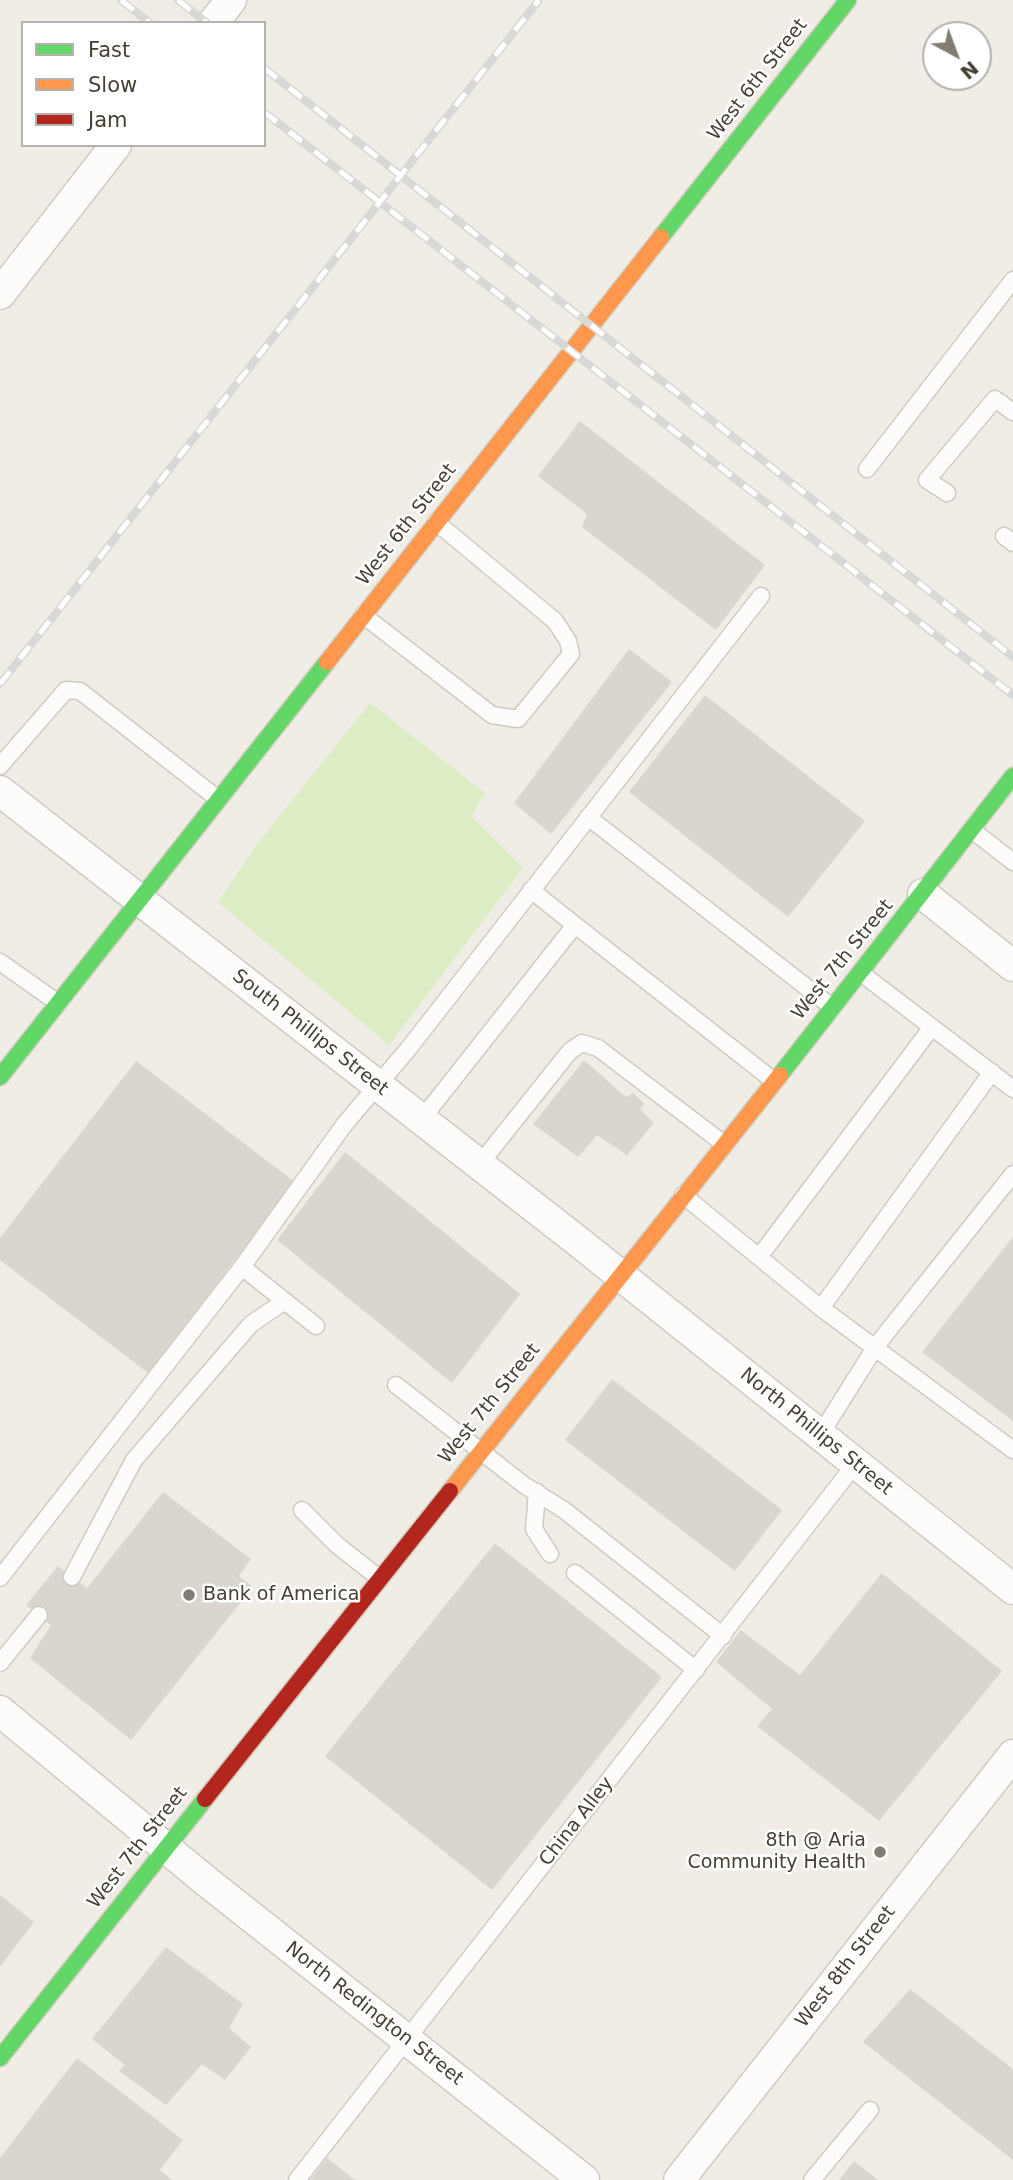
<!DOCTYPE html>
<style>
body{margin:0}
#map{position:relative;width:1013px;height:2180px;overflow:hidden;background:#f0ede6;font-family:"DejaVu Sans",sans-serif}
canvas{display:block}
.legend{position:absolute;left:21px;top:21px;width:245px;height:126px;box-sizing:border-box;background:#fff;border:2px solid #b5b2ad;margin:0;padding:9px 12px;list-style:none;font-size:21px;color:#463f33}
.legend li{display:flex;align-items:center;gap:14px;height:35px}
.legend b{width:35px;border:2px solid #b5b2ad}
.north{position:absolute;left:922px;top:21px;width:70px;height:70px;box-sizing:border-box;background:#fff;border:2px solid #b5b2ad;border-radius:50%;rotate:139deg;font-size:19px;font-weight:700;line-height:28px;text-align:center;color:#463f33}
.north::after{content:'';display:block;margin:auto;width:24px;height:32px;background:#827c72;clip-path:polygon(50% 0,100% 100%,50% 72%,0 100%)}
</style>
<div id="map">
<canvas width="1013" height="2180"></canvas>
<ul class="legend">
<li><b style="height:9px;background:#63d668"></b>Fast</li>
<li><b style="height:9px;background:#ff974d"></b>Slow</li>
<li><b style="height:9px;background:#b3261e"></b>Jam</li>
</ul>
<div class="north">N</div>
</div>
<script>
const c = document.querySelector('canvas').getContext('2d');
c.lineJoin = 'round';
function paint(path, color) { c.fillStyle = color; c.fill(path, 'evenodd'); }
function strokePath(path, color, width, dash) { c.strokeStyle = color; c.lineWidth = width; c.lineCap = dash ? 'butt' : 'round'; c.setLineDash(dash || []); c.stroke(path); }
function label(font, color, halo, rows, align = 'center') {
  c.font = font + ' "DejaVu Sans",sans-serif'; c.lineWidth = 5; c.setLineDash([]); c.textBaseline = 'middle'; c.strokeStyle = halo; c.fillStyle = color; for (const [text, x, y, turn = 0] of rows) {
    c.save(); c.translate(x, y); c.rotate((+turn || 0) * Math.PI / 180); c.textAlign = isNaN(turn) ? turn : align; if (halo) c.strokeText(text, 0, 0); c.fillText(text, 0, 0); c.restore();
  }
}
paint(new Path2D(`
 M370 703 485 793 471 816 523 868 389 1045 218 902 258 843Z`), '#dcecc4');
paint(new Path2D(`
 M580 421 765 565 716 630 582 527 587 514 538 476Z
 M629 649 672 682 551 834 514 803Z
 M705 695 865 821 788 917 629 792Z
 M584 1060 626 1097 633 1093 645 1104 640 1109 654 1123 627 1155 597 1135 578 1157 533 1124Z
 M136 1061 295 1182 148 1373 0 1260V1238Z
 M345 1152 520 1294 452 1383 277 1240Z
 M1013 1237V1421L922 1352Z
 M612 1379 782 1510 735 1571 565 1440Z
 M163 1492 251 1559 239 1576 253 1587 131 1740 30 1658 51 1625 26 1605 58 1566 87 1588Z
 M495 1543 662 1677 492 1890 325 1756Z
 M882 1573 1002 1671 879 1821 757 1726 772 1709 716 1662 741 1630 800 1675Z
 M0 1895 34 1922 0 1967Z
 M166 1947 243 2004 229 2028 251 2047 225 2080 202 2064 166 2105 119 2071 125 2065 92 2039Z
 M910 1989 1013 2069V2160L863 2042Z
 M77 2058 183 2140 160 2170 172 2180H0V2158Z
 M327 2158 355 2180H310Z
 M854 2161 878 2180H839Z`), '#d9d6cf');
const lane = new Path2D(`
 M867 469 1013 280
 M947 493 927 480 995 399 1013 412
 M1004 536 1013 543
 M363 615 492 715 518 719 571 654 568 641 555 621 436 522
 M0 766 66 690 80 691 218 799
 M588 817 832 1007
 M972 830 1013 862
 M531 890 575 925
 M0 962 58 1003
 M861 973 1013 1089
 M421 1120 575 925 774 1081
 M479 1165 570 1051 582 1043 598 1048 724 1144
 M683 1195 821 1308 1013 1450
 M759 1257 932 1027
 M242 1267 316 1326
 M821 1308 992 1072
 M396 1385 524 1485 564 1510 723 1636
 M820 1435 876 1346 1013 1174
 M537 1492 534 1529 550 1554
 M302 1510 337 1545 379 1578
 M575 1573 696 1670
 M72 1577 134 1460 251 1324 285 1301
 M0 1578 242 1267 344 1125 409 1048 761 596
 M0 1663 39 1615
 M297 2180 856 1463
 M812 2180 870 2110`);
const street = new Path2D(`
 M213 23 231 0
 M0 294 116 145
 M0 791 575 1239 1013 1589
 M923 894 1013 966
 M0 1711 206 1881 584 2180
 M679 2180 1013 1755`);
const fast = new Path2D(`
 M661 237 848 0
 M780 1075 1013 776
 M0 1077 327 662
 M0 2058 205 1799`);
const slow = new Path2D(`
 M327 662 661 237
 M450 1491 780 1075`);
const jam = new Path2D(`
 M205 1799 450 1491`);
strokePath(lane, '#cecbc4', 19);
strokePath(street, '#cecbc4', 33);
strokePath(fast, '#d0cbbd', 19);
strokePath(slow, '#d0cbbd', 19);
strokePath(jam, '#d0cbbd', 19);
strokePath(lane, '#fdfcfb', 16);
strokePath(street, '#fdfcfb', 30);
strokePath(fast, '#63d668', 16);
strokePath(slow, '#ff974d', 16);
strokePath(jam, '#b3261e', 16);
const rail = new Path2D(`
 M121 0 150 23
 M178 0 207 23
 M264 68 1013 657
 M264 112 1013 695
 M0 684 539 0`);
strokePath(rail, '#d8d8d7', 8);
strokePath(rail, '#fff', 5, [16]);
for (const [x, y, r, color] of [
 [189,1595,7,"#827c72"],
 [880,1852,7,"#827c72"]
]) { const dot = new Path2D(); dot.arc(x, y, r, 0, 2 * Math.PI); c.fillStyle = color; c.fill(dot); strokePath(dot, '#fff', 2.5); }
label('19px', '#463f33', '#fff', [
 ["West 6th Street",758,80,-52],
 ["West 6th Street",407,525,-52],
 ["West 7th Street",843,960,-51],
 ["South Phillips Street",310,1033,38],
 ["West 7th Street",490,1404,-51],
 ["North Phillips Street",816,1432,39],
 ["China Alley",577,1822,-52],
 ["West 7th Street",138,1848,-52],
 ["West 8th Street",846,1967,-52],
 ["North Redington Street",374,2014,38]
]);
label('19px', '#463f33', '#fff', [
 ["Bank of America",203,1595],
 ["8th @ Aria",866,1841,"right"],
 ["Community Health",866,1863,"right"]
], 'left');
</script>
